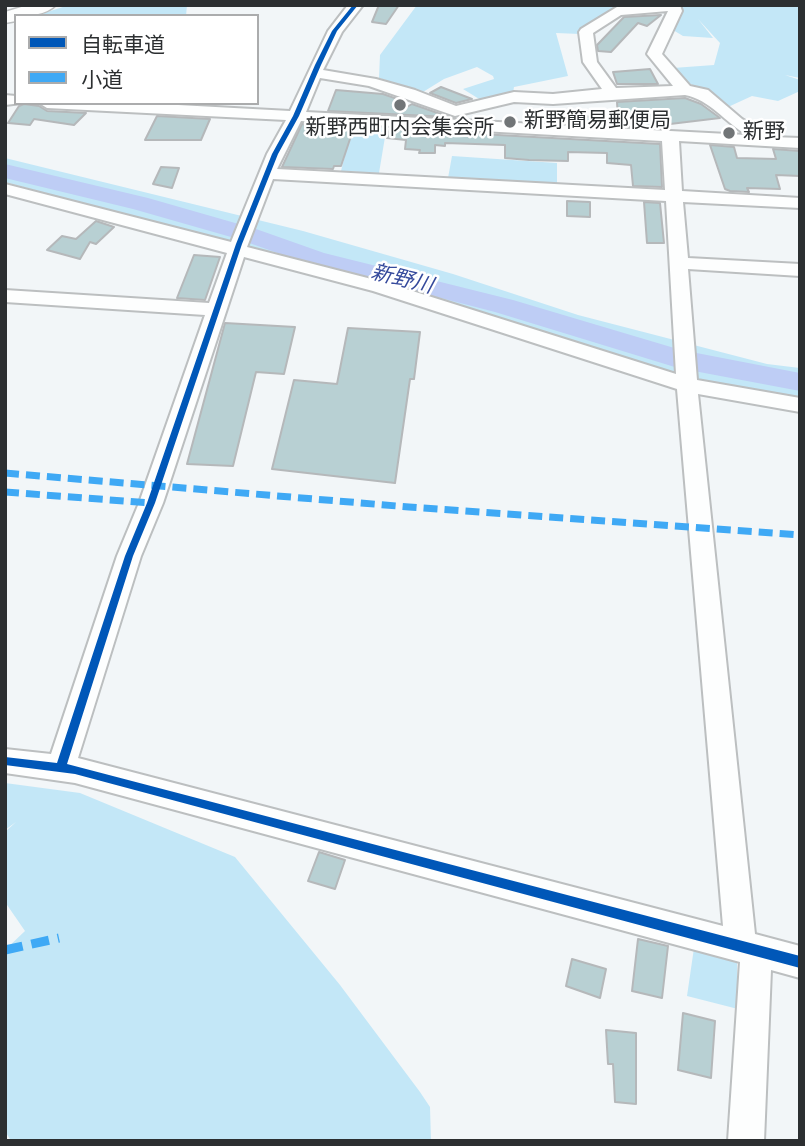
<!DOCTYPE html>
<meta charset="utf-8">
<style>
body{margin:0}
#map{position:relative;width:805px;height:1146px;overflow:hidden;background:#f2f6f8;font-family:"DejaVu Sans","Noto Sans JP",sans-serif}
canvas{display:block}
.frame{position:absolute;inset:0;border:7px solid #2c2f31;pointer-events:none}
.legend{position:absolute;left:14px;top:14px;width:245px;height:91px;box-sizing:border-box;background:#fff;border:2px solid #abacad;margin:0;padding:9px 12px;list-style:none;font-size:21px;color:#2c2f31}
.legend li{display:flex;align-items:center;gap:14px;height:35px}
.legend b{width:35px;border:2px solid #abacad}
</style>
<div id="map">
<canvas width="805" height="1146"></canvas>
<div class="frame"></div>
<ul class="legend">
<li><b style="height:9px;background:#0057b8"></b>自転車道</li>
<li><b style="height:9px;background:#3fa9f5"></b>小道</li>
</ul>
</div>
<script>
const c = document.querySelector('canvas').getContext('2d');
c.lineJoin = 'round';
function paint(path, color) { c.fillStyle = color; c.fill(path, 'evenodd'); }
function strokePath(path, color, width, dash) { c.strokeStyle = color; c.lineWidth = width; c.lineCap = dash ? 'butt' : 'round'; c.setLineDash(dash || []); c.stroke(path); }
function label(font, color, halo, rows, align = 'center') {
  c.font = font + ' "DejaVu Sans","Noto Sans JP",sans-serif'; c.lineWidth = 5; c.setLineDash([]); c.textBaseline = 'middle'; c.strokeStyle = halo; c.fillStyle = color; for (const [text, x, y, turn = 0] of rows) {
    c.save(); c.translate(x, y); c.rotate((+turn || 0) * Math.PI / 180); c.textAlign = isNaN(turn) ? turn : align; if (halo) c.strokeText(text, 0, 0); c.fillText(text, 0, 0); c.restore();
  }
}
paint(new Path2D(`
 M69 5H187L186 16H35Z
 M417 5H654L618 11 580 34 556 33 568 76 514 87 513 93 484 102 463 89 494 79 493 76 477 67 444 79 423 92 379 78 380 55Z
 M682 5H800V78L785 75 800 80V91L778 101 752 96 728 107 708 92 682 80 673 68 714 65 720 43 698 19 713 38 683 36 673 30Z
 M353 123 387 125 379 173 341 171Z
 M452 156 557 163V186L448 178Z
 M5 158 303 231 453 274 578 315 767 364 800 368V405L731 392 324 269 5 182Z
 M5 783 80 793 235 857 340 985 420 1092 430 1107 431 1141H11L5 1131V950L25 931 5 902V832L16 822 5 830Z
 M694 948 737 963 738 1009 687 996Z`), '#c3e7f7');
paint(new Path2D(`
 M5 164 148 198 256 229 324 253 513 300 681 350 800 373V391L678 368 495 312 306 263 238 239 133 209 5 178Z`), '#becdf5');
const building = new Path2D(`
 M379 5H399L386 24 372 22Z
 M661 15 647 26 638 23 611 52 598 51 597 45 624 17Z
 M650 69 658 84H617L613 72Z
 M441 87 472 99 456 103 430 93Z
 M336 90 383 94 406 102 405 108 412 104 449 117 328 111Z
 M685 98 701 104 720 118 645 127 582 124V116L618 119 617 102Z
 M24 104 39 106 47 111 86 113 74 125 34 119 30 125 8 123 19 106Z
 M157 116 210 119 201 140H145Z
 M302 124 354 127 341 166H334L333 169 282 167Z
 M390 129 660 144 662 187 633 186 631 165 607 163V153L568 152V161L529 160 505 158V145L445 143V146L435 145V153H419L420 150 405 149 406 140 387 138Z
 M710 145 734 147 737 158 776 159 773 149 800 151V176L776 175 780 189 747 188 749 192 730 191 725 189Z
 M161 167 179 168 172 188 153 184Z
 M567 201 590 202V217L567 216Z
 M644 202 660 203 664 243H647Z
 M96 221 114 227 96 244 90 242 80 259 47 250 62 236 76 239Z
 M194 255 220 257 205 300 177 298Z
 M225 323 295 327 284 374 256 372 233 466 187 464Z
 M348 328 420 332 414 379H410L395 483 272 469 294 380 337 384Z
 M319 852 345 860 335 889 308 881Z
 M638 939 668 946 662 998 632 991Z
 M572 959 606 969 600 998 566 986Z
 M683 1013 715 1021 711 1078 678 1070Z
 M606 1030 636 1033V1104L615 1102 613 1064H608Z`);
paint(building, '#b8d0d3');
strokePath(building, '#b5b8ba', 2);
const minor = new Path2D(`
 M348 5H363L342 32 323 70 376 79 415 90 456 106 514 92 553 94 602 89 583 62 579 32 581 29 617 7 680 5 682 11 662 54 690 86 708 90 742 119 772 137 800 138V148L679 141 682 191 800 198V208L683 202 688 258 800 264V276L688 269 697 380 800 398V412L698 394 755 934 800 946V978L771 970 764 1141H728L740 962 75 783 5 773V749L51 754 117 556 139 503 205 315 5 302V290L209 303 227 253 5 194V184L231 242 267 154 286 120 47 108 39 103H141L290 111 328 31ZM668 11 647 54 673 86 616 88 597 62 593 33 621 15ZM320 78 369 86 455 116 514 102 553 104 685 95C709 99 726 123 747 135L306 112ZM301 121 662 141 665 190 277 169ZM273 179 666 201 676 374 387 283 247 247ZM244 257 373 291 677 389 723 926 78 758 141 556 163 503Z
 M5 95 16 96V103H22L5 105Z`);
const major = new Path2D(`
 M28 5H56C46 15 29 16 16 16V21L5 23V12Z`);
strokePath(minor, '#bcbfc0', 4);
strokePath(major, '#bcbfc0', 3);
paint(minor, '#fdfefe');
paint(major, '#fdfefe');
strokePath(new Path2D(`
 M5 473 409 507 800 535
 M5 492 151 503`), '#3fa9f5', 7, [14, 7]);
strokePath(new Path2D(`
 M5 950 59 938`), '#3fa9f5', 9, [18, 9]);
paint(new Path2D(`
 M353 5H358L337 31 321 65 299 116 278 154 242 244 155 503 133 556 67 764 800 956V968L75 774 5 765V757L57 763 125 556 147 503 236 244 272 154 293 116 315 65 332 31Z`), '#0057b8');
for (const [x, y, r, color] of [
 [400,105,7,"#717577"],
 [510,122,7,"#717577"],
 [729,133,7,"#717577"]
]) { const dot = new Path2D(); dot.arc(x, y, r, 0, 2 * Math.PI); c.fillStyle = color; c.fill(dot); strokePath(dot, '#fff', 2.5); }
label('21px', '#2c2f31', '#fff', [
 ["新野簡易郵便局",524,122],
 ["新野西町内会集会所",400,129,"center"],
 ["新野",743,133]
], 'left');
label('italic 21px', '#354a9c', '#fff', [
 ["新野川",402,280,14]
]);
</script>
